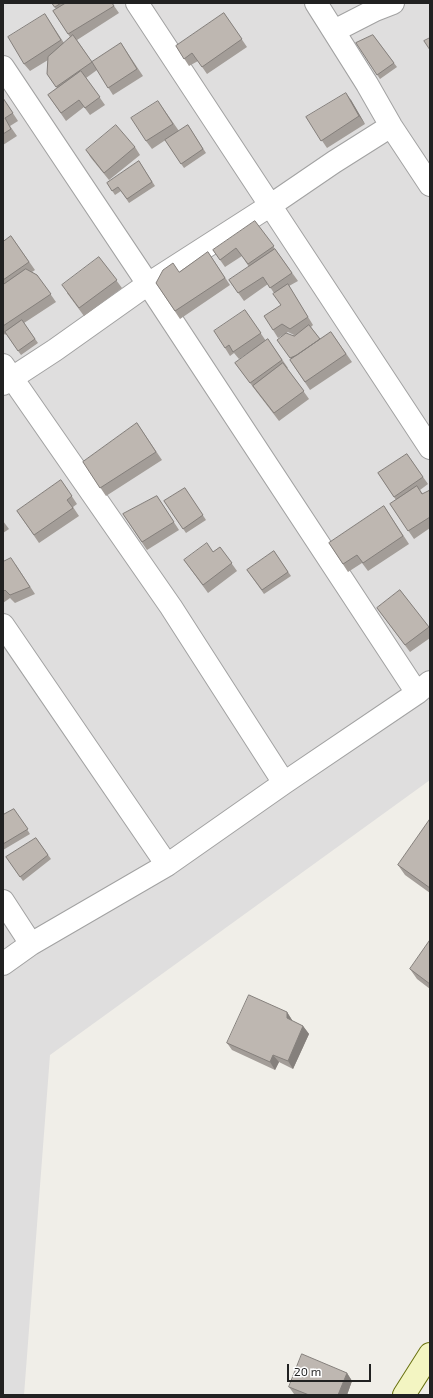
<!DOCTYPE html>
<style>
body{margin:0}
#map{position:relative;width:433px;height:1398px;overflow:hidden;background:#f0eee8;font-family:"Exo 2",sans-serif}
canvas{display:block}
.frame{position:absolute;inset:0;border:4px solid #212121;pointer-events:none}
.scale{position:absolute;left:287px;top:1364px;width:84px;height:18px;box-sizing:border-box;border:2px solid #212121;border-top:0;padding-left:5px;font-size:12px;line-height:14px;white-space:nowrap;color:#212121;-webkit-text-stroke:3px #fff;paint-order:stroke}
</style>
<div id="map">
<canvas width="433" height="1398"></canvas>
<div class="frame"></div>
<div class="scale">20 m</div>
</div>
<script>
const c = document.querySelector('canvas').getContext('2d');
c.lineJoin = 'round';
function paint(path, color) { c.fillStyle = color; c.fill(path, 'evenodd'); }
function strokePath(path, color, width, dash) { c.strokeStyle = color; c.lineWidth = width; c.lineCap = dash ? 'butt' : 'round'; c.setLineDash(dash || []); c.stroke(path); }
paint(new Path2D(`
 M3 3H430V780L50 1055 24 1395H3Z`), '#dfdede');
const street = new Path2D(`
 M137 3 430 448
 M316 3 367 84 391 126 430 185
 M334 31 375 10 393 3
 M3 67 148 284 417 693
 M3 365 171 607 284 783
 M3 384 55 350 148 284 271 205 334 162 391 126
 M3 625 167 865
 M3 901 31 944
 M3 964 31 944 167 865 284 783 417 693 430 682`);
const secondary = new Path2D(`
 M404 1395 430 1354`);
strokePath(street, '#a2a2a2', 24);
strokePath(secondary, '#68710e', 24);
strokePath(street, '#fff', 22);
strokePath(secondary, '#f3f5c2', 22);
paint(new Path2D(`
 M52 3H112L119 13 77 40 92 62 121 43 143 76 113 95 97 70 86 78 105 105 90 115 84 107 66 121 48 95 57 88 47 74 48 60 30 71 24 64 45 14 64 43 70 37 53 11 56 9Z
 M224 13 247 47 207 74 198 61 189 66 176 46Z
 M373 35 397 67 380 79 356 43Z
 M3 98 18 121 10 126 17 136 3 145Z
 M351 100 365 124 327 148 306 117Z
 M158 101 179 131 152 149 146 141Z
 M188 125 206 153 184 168 165 140Z
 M135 147 140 155 109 180 91 158 86 150Z
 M139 161 155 186 129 203 121 191 115 195 107 183Z
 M255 221 298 281 289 286 313 325 311 327 320 339 331 332 352 362 310 390 290 360 291 359 277 340 294 335 288 332 278 338 273 330 281 305 274 293 268 284 244 301 229 280 249 267 242 256 225 267 213 250Z
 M11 236 35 270 32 272 37 275 56 302 24 323 38 343 21 355 6 334 5 335 3 332V242Z
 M208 252 230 285 180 319 156 283 179 272Z
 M99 257 122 288 84 316 67 293Z
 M245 310 266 341 239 359 234 353 230 356 225 348Z
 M268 339 288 368H287L309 399 279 421 256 391 235 363Z
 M137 423 162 460 106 496 83 462Z
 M407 454 428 484 420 490 423 494 430 490V528L414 539 390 504 396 500 378 473Z
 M61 480 77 504 73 507 79 516 39 543 17 511Z
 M185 488 206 520 186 533 164 501Z
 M157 496 179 530 147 550 123 514Z
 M384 506 409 544 368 571 362 563 348 572 329 543Z
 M3 521 9 529 3 533Z
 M220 547 237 571 208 593 184 560 213 552Z
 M274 551 291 576 264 594 247 570Z
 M3 562 16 565 35 594 15 603 10 598 3 603Z
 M400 590 430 629V638L410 652 377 608Z
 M14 809 30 834 3 850V815Z
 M430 819V893L405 875 398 865Z
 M36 838 51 859 23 881 6 857Z
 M430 940V989L417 979 410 969Z
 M287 1012 292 1020V1021L303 1026 309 1034 293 1069 279 1062 275 1070 232 1050 227 1043Z
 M347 1373 352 1381 347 1395H296L294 1394 289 1387Z`), '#a39d98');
paint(new Path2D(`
 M346 93 351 100 365 124 359 116Z
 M287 1012 292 1020V1026L287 1018Z
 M303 1026 309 1034 293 1069 288 1061Z
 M273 1055 279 1062 275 1070 270 1062Z
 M347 1373 352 1381 347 1395H338Z`), '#85807c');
const building = new Path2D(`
 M52 3H61L55 7Z
 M66 3H112L114 6 68 34 53 11Z
 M224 13 242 39 202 67 192 53 184 59 176 46Z
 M45 14 61 40 24 64 8 37Z
 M73 35 92 62 56 87 47 74 48 57Z
 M373 35 394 63 377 75 356 43Z
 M430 38V50L424 41Z
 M121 43 137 69 108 88 92 62Z
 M81 71 100 97 85 108 79 100 61 113 48 95Z
 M346 93 359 116 321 141 306 117Z
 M3 98 13 113 5 118 11 129 3 134Z
 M158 101 173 124 146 141 131 118Z
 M116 125 135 147 104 173 86 150Z
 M188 125 203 149 181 164 165 140Z
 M139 161 152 182 127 199 118 187 112 191 107 183Z
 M255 221 274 246 248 264 236 248 220 260 213 250Z
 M11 236 29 262 3 280V242Z
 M275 249 292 273 270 288 263 277 238 293 229 280Z
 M208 252 225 278 175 311 156 283 163 270 173 263 179 272Z
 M99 257 117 280 79 308 62 285Z
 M26 269 37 275 51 294 3 326V285Z
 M288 284 308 317 290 329 282 324 273 330 264 316 281 305 273 294Z
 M245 310 261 333 233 352 229 345 225 348 214 331Z
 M22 320 35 339 18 351 5 332Z
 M309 325 320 339 297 355 290 358 277 340 286 333 294 336Z
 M331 332 346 354 305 382 290 360Z
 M268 339 282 360 250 383 235 363Z
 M283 363 304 391 274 413 253 386Z
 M137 423 156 452 100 488 83 462Z
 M407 454 423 477 394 497 378 473Z
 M61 480 72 496 67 500 73 508 34 535 17 511Z
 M417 486 422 494 430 490V517L408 531 390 504Z
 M185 488 203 515 183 529 164 501Z
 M157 496 174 522 142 542 123 514Z
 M384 506 403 536 363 563 357 555 343 564 329 543Z
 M207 543 213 552 220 547 232 563 203 585 184 560Z
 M274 551 288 572 262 590 247 570Z
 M11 558 30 587 10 595 5 590 3 592V562Z
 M400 590 429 627 405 645 377 608Z
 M14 809 28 829 3 844V815Z
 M430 819V888L398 865Z
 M36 838 48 855 20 877 6 857Z
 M430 940V984L410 969Z
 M249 995 287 1012V1018L303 1026 288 1061 273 1055 270 1062 227 1043Z
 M302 1354 347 1373 338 1395H309L289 1387Z`);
paint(building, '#beb7b1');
strokePath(building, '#85807c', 1);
</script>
